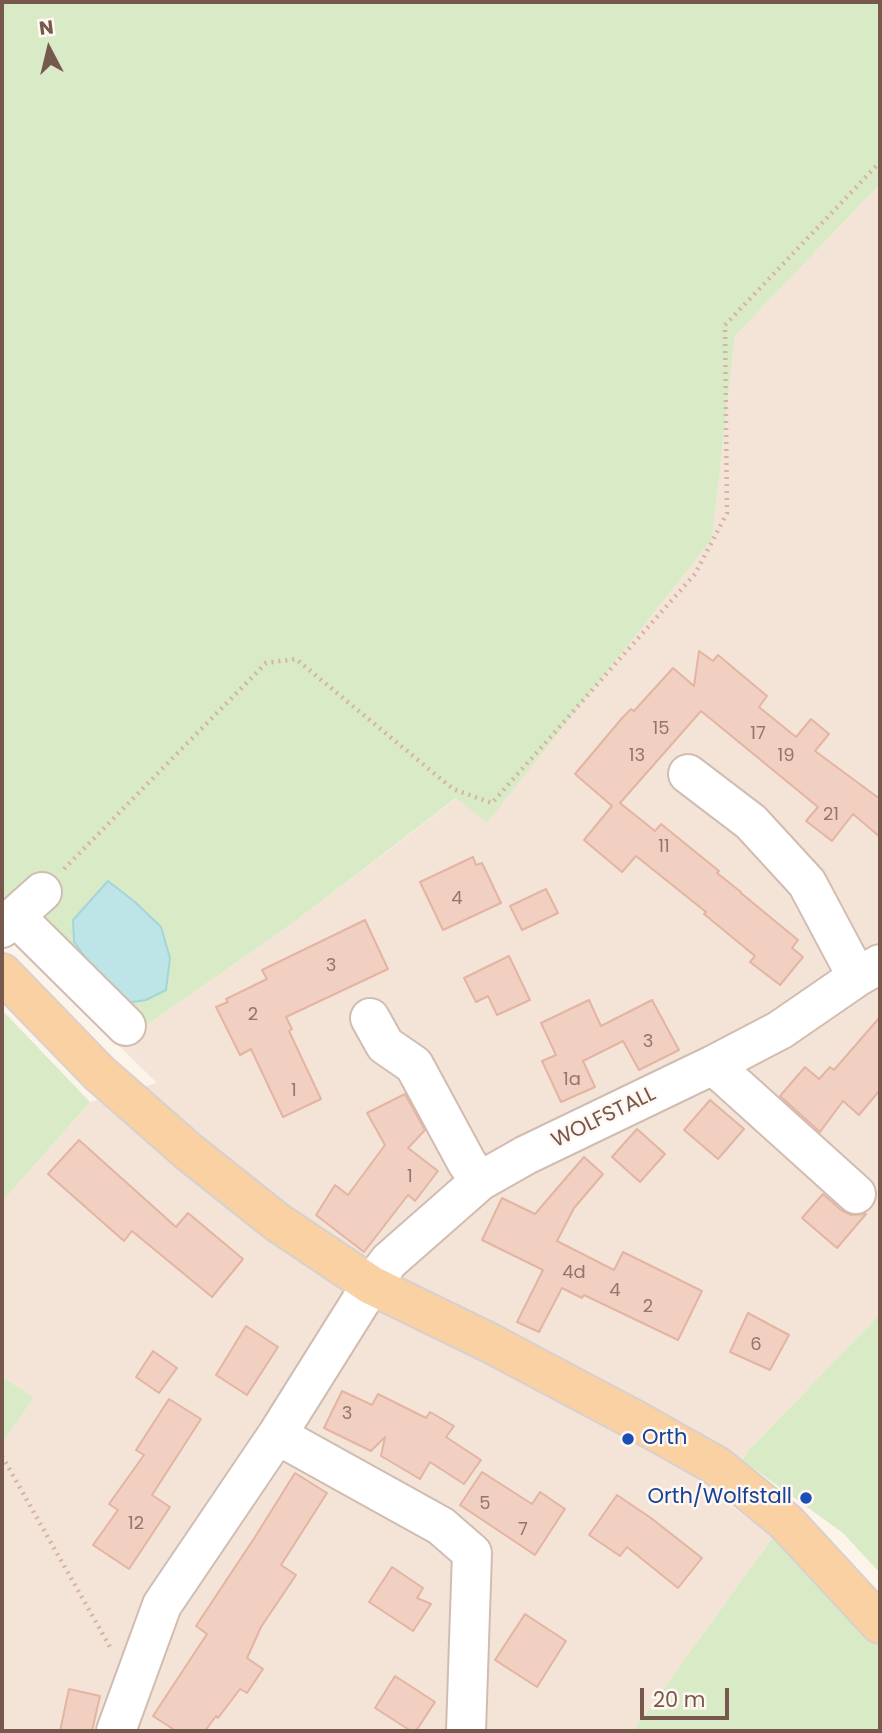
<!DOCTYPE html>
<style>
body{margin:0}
#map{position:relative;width:882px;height:1733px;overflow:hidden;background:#fcf3e9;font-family:Poppins,sans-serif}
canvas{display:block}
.frame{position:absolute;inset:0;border:4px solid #77584d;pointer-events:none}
.north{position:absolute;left:14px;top:14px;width:70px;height:70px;-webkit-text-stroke:5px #fff7f0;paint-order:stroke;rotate:353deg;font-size:19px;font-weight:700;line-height:28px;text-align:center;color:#77584d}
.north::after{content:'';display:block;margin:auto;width:24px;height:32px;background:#77584d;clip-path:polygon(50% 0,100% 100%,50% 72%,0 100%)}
.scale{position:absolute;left:640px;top:1688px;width:89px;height:32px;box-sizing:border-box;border:4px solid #77584d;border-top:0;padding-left:9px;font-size:21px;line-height:24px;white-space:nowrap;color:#77584d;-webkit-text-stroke:5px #fff7f0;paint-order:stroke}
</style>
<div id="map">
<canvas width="882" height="1733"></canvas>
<div class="frame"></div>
<div class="north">N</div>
<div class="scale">20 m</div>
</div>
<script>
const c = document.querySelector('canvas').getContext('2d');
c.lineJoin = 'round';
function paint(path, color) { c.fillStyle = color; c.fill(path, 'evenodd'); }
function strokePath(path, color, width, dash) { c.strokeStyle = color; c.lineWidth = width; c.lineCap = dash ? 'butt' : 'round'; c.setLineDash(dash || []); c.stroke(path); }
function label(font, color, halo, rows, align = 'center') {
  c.font = font + ' Poppins,sans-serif'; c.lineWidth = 5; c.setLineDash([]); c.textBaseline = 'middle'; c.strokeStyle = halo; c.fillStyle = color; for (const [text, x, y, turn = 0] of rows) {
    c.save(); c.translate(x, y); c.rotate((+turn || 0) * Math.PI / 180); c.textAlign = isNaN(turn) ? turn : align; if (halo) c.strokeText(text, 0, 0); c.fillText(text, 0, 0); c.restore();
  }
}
paint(new Path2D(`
 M880 184V1314L750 1449 715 1494 773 1537 633 1731H2V1444L34 1397 2 1377V1202L90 1102 157 1083 118 1045 293 923 457 798 487 822 712 539 735 336Z`), '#f4e4d7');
paint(new Path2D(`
 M2 2H880V184L735 336 712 539 487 823 456 798 293 923 118 1045 2 923Z
 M2 1010 90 1102 2 1202Z
 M880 1314V1573L843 1533 742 1460 750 1449Z
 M2 1377 34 1397 2 1444Z
 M773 1537 880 1647V1731H633Z`), '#d9eac7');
const water = new Path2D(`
 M108 881 135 902 161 927 170 958 166 990 146 1000 120 1004 74 942 73 920Z`);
paint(water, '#bde4e6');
strokePath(water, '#a4d5d8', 2);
const building = new Path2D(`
 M699 651 713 661 718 655 767 696 759 707 796 737 811 719 829 734 815 751 880 799V837L853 814 832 841 806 821 818 807 701 711 620 803 655 831 661 824 719 871 717 873 741 892V893L798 940 792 948 803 957 780 985 750 962 755 956 704 914 706 912 636 856 622 872 584 840 612 806 575 774 623 717 631 709 634 711 673 668 694 686Z
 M473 857 476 865 482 863 501 903 443 930 420 882Z
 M546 889 558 913 522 930 510 906Z
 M365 920 388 969 286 1017 292 1029 289 1031 321 1099 283 1117 251 1049 240 1055 216 1007 228 1002 226 999 267 979 262 970Z
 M509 956 530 1000 497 1015 488 996 476 1002 464 978Z
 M589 1000 601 1026 652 1000 679 1050 639 1070 623 1041 583 1061 595 1087 561 1102 542 1061 556 1055 541 1023Z
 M880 1017V1090L859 1115 843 1101 820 1132 780 1096 805 1067 819 1079 830 1067 834 1070Z
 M405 1094 425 1130 408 1148 438 1171 415 1201 408 1195 364 1252 316 1215 335 1185 348 1195 385 1145 367 1113Z
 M710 1100 744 1129 718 1159 684 1130Z
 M637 1129 665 1154 640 1182 612 1157Z
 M79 1140 176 1227 188 1213 243 1259 212 1297 132 1231 124 1241 48 1174Z
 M584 1157 603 1174 574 1208 557 1241 614 1270 623 1252 702 1291 678 1340 584 1295 582 1298 562 1288 539 1332 517 1322 543 1270 482 1240 502 1198 535 1214Z
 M823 1194 841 1210 851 1215 866 1214 837 1248 802 1218Z
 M748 1313 789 1335 770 1370 730 1352Z
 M246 1326 278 1347 247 1395 216 1375Z
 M153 1351 177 1368 159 1393 136 1377Z
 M342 1391 372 1405 378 1394 426 1418 430 1412 454 1426 446 1437 481 1460 464 1484 430 1462 420 1479 381 1456 385 1437 371 1451 324 1428Z
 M169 1399 201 1419 152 1495 170 1507 129 1569 93 1545 118 1510 109 1504 144 1455 136 1450Z
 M482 1472 532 1504 540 1492 565 1509 535 1555 460 1505Z
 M295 1473 327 1493 281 1565 296 1575 261 1627 247 1658 263 1669 247 1693 240 1689 218 1718 216 1716 205 1731H176L153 1716 207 1634 196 1626 255 1537Z
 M617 1495 651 1518 702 1558 678 1588 627 1547 620 1556 589 1535Z
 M392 1567 423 1588 417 1598 431 1604 413 1631 369 1602Z
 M525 1614 566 1641 537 1687 495 1660Z
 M395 1676 435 1702 416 1731H411L375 1708Z
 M69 1689 100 1696 92 1731H60Z`);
paint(building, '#f1d0c1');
strokePath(building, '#e4b4a2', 2);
const minor = new Path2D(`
 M688 774 751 822 807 883 857 977
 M16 917 126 1026
 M2 928 42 892
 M370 1018 385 1045 414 1065 467 1163 480 1181
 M713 1065 856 1194
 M277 1435 441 1526 472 1553 466 1731
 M116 1731 162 1605 277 1435 371 1285 389 1261 480 1181 526 1155 713 1065 780 1030 857 977 880 964`);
const major = new Path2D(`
 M2 973 99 1073 189 1152 277 1222 371 1285 490 1343 637 1421 717 1466 786 1522 880 1624`);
strokePath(minor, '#d1bcb1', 42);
strokePath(major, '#d9d0cd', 42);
strokePath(new Path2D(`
 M64 869 266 663 296 659 453 789 492 803 695 574 727 513 725 325 880 162
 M2 1456 110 1647`), '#d7b3a4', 4.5, [2, 5]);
strokePath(minor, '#fff', 38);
strokePath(major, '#f9d1a3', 38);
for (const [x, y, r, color] of [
 [628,1439,7,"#1a4fb4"],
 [806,1498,7,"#1a4fb4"]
]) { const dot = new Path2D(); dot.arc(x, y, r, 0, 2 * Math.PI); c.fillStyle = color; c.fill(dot); strokePath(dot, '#fff7f0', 2.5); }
label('18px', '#96766a', null, [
 ["15",661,729],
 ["17",758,734],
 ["13",637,756],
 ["19",786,756],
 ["21",831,815],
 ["11",664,847],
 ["4",457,899],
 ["3",331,966],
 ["2",253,1015],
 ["3",648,1042],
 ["1a",572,1080],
 ["1",294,1091],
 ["1",410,1177],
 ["4d",574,1273],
 ["4",615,1291],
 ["2",648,1307],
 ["6",756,1345],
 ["3",347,1414],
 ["5",485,1504],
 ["12",136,1524],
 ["7",523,1530]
]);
label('21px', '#77584d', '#fff7f0', [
 ["WOLFSTALL",604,1118,-26]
]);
label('21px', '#164399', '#fff7f0', [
 ["Orth",642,1439],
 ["Orth/Wolfstall",792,1498,"right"]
], 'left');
</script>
